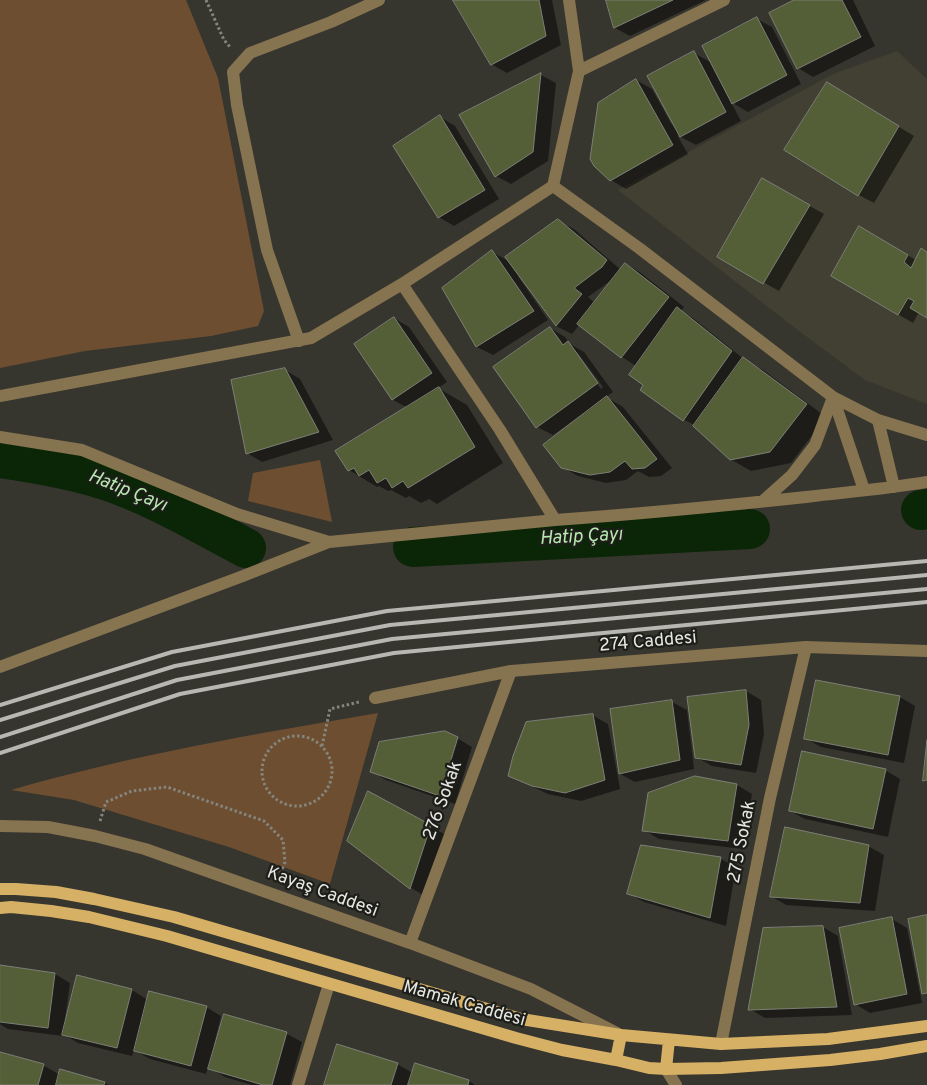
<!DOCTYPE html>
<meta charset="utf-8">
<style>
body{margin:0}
canvas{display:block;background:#36352e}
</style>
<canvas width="927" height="1085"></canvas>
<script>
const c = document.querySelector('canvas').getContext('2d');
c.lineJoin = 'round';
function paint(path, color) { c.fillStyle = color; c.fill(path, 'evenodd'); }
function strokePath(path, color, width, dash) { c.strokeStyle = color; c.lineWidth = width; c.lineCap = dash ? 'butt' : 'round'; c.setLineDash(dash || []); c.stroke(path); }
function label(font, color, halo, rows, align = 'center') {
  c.font = font + ' Overpass,sans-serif'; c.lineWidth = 4.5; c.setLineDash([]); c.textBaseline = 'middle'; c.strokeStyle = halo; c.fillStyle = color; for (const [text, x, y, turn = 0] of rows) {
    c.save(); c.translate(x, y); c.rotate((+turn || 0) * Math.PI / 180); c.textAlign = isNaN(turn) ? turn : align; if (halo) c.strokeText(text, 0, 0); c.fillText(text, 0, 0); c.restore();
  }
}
paint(new Path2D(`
 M897 51 927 79V404L865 380 795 328 618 190 833 74Z`), '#414032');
paint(new Path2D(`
 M0 0H186L218 78 264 311 258 326 211 336 85 351 0 368Z
 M320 460 332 522 248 501 253 473Z
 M378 713 330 884 229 847 74 800 11 790C132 755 255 734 378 713Z`), '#6d4e30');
paint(new Path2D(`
 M454 0H552L561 45 507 73 491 64Z
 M607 0H706L630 36 615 28Z
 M797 0H853L875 46 813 77 798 68Z
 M757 19 772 27 801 84 748 112 731 102 741 121 696 145 677 135 688 154 626 189 611 180 636 80 652 89 672 125 674 124 694 53 712 63Z
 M541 75 556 83 548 161 511 184 496 176Z
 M843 93 914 136 874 203 859 195Z
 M440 117 455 126 499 199 454 226 439 217Z
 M763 180 824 214 779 291 719 257Z
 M558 221 574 229 621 270 626 264 641 273 684 307 681 311 693 318 745 360 763 370 826 417 791 463 751 471 730 459 696 426 683 419 645 385 636 366 622 357 580 324 572 334 556 326 520 275 518 276 548 320 493 355 477 347 444 288 492 252 512 263ZM613 279 595 303 588 297Z
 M860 227 916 260 927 253V317L919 312 913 323 832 276Z
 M394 318 409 327 447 382 438 388 467 405 503 463 437 504 429 499 421 503 409 496 406 498 391 490 388 491 379 486 377 487 349 470 408 408 393 400 356 344Z
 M550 328 565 337 570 344 584 352 613 392 606 397 623 407 672 468 661 476 649 477 638 471 626 480 606 483 578 476 562 467 583 417 581 415 553 435 537 427ZM574 352H577L603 387 601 389Z
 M285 370 300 379 333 440 262 462 247 453Z
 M817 681 900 697 915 706 904 763 821 747 805 738Z
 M746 691 761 700 764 734 756 773 712 766 696 757Z
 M672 702 687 710 694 769 635 782 620 774Z
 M592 715 608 724 620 789 581 801 548 794 509 775Z
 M457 738 472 747 455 804 386 780 371 771Z
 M885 770 900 779 888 837 805 819 790 811Z
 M695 777 737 785 752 794 743 849 659 839 644 830Z
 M430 826 446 835 425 896 411 888 348 841Z
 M642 846 721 859 736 867 726 926 644 902 629 894Z
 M868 846 884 855 875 911 786 905 771 896Z
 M892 919 907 928 922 1003 870 1013 855 1004Z
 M823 927 838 936 852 1015 765 1018 750 1009Z
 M0 970 55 974 70 983 65 1019 67 1020 78 976 132 990 148 1000 206 1007 221 1016 214 1045 216 1046 225 1015 287 1034 302 1042 290 1085H252L225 1077 208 1067 206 1074 150 1059 134 1050 132 1056 78 1043 63 1034V1036L8 1029 0 1024Z
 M0 1053 43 1065 60 1075 105 1083 109 1085H0Z
 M397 1064 413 1073 416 1065 469 1081 475 1085H326Z`), '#0007');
strokePath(new Path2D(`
 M0 458C35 463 71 469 105 480 154 496 200 524 246 548
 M921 510 927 509
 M413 547 750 529`), '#0b2607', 40);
const building = new Path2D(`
 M453 0H539L546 36 491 65Z
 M606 0H673L614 28Z
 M794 0H842L861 37 797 69 769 13Z
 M757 17 787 75 732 104 702 46Z
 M694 51 726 112 680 137 647 76Z
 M541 73 533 152 495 177 459 115Z
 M636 79 673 145 610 181 594 166 590 159 598 103Z
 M827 82 899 126 858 196 784 150Z
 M440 115 485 190 438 218 393 146Z
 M762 178 810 205 763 284 717 257Z
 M558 219 607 260 602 267 574 288 582 294 556 326 505 257Z
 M859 226 908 255 904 262 911 268 921 248 927 252V318L910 308 914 301 908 298 898 315 831 276Z
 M492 250 534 311 476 347 442 288Z
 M625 263 669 297 621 358 577 324Z
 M677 307 732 351 683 421 640 390 643 385 629 375Z
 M394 317 432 373 392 400 354 344Z
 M550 327 563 345 568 341 598 383 536 428 493 367Z
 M743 357 807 404 770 452 730 460 693 426Z
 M285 368 319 432 246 454 231 380Z
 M439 387 475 447 408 488 403 481 392 488 386 478 377 483 369 470 359 476 354 468 348 471 335 451Z
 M607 396 657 459 645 468 632 469 625 461 610 472 590 475 561 468 543 445Z
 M816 680 900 696 888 755 804 739Z
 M746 690 749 725 741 765 695 758 687 697Z
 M672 700 680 760 619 774 610 709Z
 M593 714 605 780 565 793 532 786 508 776 513 756 526 722Z
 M445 731 458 737 440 796 370 772 379 742Z
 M927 740V780L923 781Z
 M802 751 886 769 873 829 789 811Z
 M695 776 737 784 728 841 642 831 648 793Z
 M368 791 431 825 410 889 347 841Z
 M785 827 869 845 860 903 770 897Z
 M641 845 721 857 710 918 627 894Z
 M927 915V993L922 994 908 919Z
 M892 917 907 994 854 1005 839 928Z
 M823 926 837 1007 748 1010 763 928Z
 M0 965 55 973 48 1028 0 1022Z
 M77 975 132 989 117 1048 62 1035Z
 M149 991 207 1006 191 1066 134 1051Z
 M224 1014 287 1032 272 1085H263L208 1069Z
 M337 1044 398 1063 391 1085H324Z
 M0 1052 44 1064 38 1085H0Z
 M415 1063 469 1080 468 1085H408Z
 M60 1069 105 1082 104 1085H56Z`);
paint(building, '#545f37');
strokePath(building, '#7c7f76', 1);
strokePath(new Path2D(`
 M206 0 224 40 231 48
 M262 771a35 35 0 1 1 70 0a35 35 0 1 1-70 0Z
 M322 746 330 709 359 702
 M100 821 106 802 132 791 167 787 264 821 283 840 285 862 278 879`), '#85857e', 3, [2.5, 2.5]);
strokePath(new Path2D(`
 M579 71 724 0
 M553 186 639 248 833 397 878 420 894 487
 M299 341 267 250 237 105 233 72 250 53 331 22 379 0
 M0 396 311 338 402 284 553 186 579 71 569 0
 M833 397 864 490
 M878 420 927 435
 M0 437 82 450 237 514 329 542 555 520 500 430 402 284
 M763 501 792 475 815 445 833 397
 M555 520C639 514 722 506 806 497 846 492 887 489 927 482
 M0 667 243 576 329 542
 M375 698 511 671 806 647 927 651
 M0 826 48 827 95 836 145 849 410 943 531 989 617 1033
 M410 943 511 671
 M721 1044 770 798 806 647
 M666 1069 676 1085
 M298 1085 329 984`), '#867350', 12);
strokePath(new Path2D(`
 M0 889H16L56 892 94 899 174 917 256 941 521 1019 621 1035 721 1044 828 1039 927 1026
 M0 908 11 907 51 911 89 917 167 936 516 1038 562 1050 616 1060 649 1068 666 1069 721 1068 830 1060 880 1054 927 1046
 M616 1060 621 1035
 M666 1069 669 1040`), '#d6b065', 12);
strokePath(new Path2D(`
 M0 705 172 652 387 611 927 561
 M0 720 175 666 390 625 927 575
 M0 737 177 680 392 639 927 589
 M0 753 180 694 394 653 927 602`), '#b8b7b2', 4);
label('18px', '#e7e7e2', '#1d1d19', [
 ["274 Caddesi",648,643,-5],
 ["276 Sokak",444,801,-70],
 ["275 Sokak",743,842,-79],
 ["Kayaş Caddesi",322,893,20],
 ["Mamak Caddesi",464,1005,16]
]);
label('italic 19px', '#b7e9af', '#1d1d19', [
 ["Hatip Çayı",127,492,22],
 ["Hatip Çayı",581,538,-3]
]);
</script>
